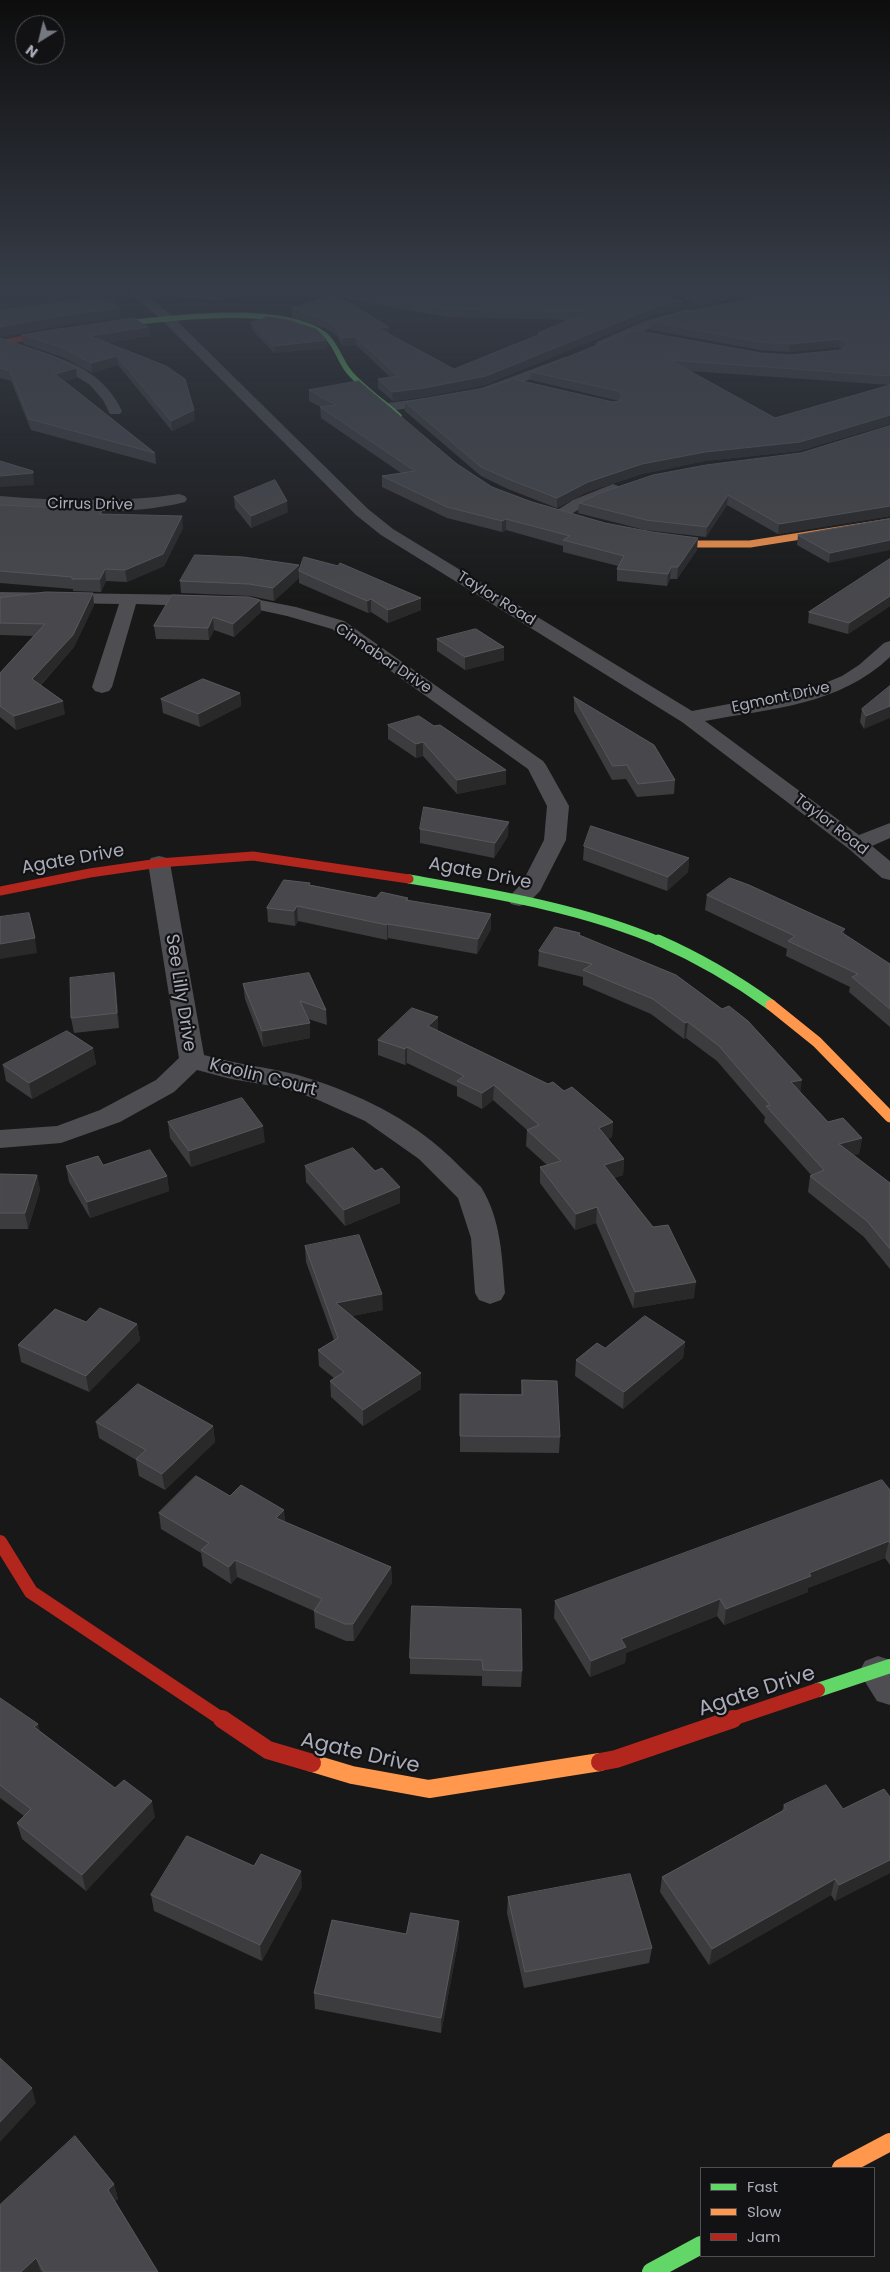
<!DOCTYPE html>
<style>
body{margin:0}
#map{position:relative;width:890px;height:2272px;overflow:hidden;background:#181818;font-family:Poppins,sans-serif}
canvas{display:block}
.legend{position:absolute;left:700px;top:2167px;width:175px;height:90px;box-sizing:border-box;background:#121214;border:1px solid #4e5056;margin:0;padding:6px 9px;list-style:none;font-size:15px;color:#a9acb9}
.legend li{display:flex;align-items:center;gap:10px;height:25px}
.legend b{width:25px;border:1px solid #4e5056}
.north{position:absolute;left:15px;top:15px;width:50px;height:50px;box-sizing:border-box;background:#121214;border:1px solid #4e5056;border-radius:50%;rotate:216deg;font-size:14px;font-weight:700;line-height:20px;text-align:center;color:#a9acb9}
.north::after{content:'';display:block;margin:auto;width:18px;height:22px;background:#767881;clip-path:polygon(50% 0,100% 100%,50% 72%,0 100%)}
</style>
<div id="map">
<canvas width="890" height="2272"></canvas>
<ul class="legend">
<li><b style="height:6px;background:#63d668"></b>Fast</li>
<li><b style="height:6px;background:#ff974d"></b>Slow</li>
<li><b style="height:6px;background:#b3261e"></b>Jam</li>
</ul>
<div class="north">N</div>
</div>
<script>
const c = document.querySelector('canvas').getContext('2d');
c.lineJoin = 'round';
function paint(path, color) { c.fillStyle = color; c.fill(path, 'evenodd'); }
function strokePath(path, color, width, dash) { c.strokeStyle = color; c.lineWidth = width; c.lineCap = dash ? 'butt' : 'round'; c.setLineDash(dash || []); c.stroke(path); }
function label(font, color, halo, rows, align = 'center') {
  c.font = font + ' Poppins,sans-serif'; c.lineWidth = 4.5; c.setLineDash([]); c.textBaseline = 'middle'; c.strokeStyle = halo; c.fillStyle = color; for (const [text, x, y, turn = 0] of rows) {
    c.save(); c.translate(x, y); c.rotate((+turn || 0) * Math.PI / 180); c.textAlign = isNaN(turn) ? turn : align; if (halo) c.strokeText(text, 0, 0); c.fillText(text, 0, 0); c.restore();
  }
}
paint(new Path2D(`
 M16 289H110L119 304 27 315 0 313V293Z`), '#202722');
paint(new Path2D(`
 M125 289H138L171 315 368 509 393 529 692 711 813 688 842 676 859 665 884 643 890 641V657C838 706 772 708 705 721L859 835 890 823V838L872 846 890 861V880L882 878 849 849 682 722 381 535 356 515 163 321Z
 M485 289H497L486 300H478L476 297Z
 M688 309 694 313 692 316 655 326 607 348H597L596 345 597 342 647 320Z
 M42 353C77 362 107 378 122 411L120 414H110L103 400 90 385 71 373 37 360 36 357Z
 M565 357 572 361 570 364 489 395H479L477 392 479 389Z
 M442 396 447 397 449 400 447 403 388 411 381 407 388 403Z
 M613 484 618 486 621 489 618 492 585 506 564 518H552L550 515 573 500Z
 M179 494 185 496 187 499 185 502C126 517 60 510 0 506V496C60 501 119 503 179 494Z
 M0 592 195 595 250 598 296 607 344 621 543 761 546 765 569 806 566 840 540 891 527 904 519 906 511 904 507 899 522 883 544 840 547 806 528 769 332 629 287 616 250 608 136 604 112 687 109 691 102 693 95 691 92 687 119 604 0 602Z
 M159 856 167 858 170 863 204 1055C235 1064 267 1067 298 1075 348 1090 400 1113 440 1148 454 1160 467 1174 481 1187 501 1219 502 1257 505 1293L501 1300 490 1304 479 1300 475 1293 471 1238 458 1198 419 1159 365 1121 316 1099 284 1088 231 1079 197 1070 174 1092 120 1122 61 1143 0 1148V1130L57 1126 100 1110 156 1080 179 1058 148 863 151 858Z
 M878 1656 890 1660V1705L877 1701 859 1672 865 1661Z`), '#4e4e52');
strokePath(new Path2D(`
 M103 326C156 320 281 301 325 335 337 345 340 362 350 373 364 389 383 402 399 416`), '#63d668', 5.5);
strokePath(new Path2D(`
 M409 879C494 894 581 908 661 942`), '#63d668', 9);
strokePath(new Path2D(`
 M658 940C699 958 735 979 771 1005`), '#63d668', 11);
strokePath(new Path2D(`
 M818 1690 890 1666`), '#63d668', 14);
strokePath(new Path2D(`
 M651 2272 701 2245`), '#63d668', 18);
strokePath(new Path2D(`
 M660 541 685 544H750L890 522`), '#ff974d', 7);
strokePath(new Path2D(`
 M771 1005 817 1042 890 1117`), '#ff974d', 11);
strokePath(new Path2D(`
 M312 1763 352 1775 429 1789 600 1762
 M841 2168 890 2142`), '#ff974d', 18);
strokePath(new Path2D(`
 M0 343 60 331`), '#b3261e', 5.5);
strokePath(new Path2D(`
 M0 891 90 873 159 863 253 856 409 879`), '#b3261e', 9);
strokePath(new Path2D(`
 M0 1542 31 1592 223 1720
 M729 1720 818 1690`), '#b3261e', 14);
strokePath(new Path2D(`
 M222 1719 268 1750 312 1763
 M600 1762 616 1759 733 1719`), '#b3261e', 18);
paint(new Path2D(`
 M180 289H290L215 300 179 298V290Z
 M345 289H483L478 294 682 301 681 310 657 314 485 385 424 397 393 401 378 388V379L390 377 356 345 343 346 337 336 327 329 292 317V308L389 334 454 369 538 335V333L569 320 447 317 347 299Z
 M651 289H773L703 305Z
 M890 289V385L689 371 775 418 890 385V424L799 451 705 461 642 474 587 492 557 508 508 489 481 476 405 411V402H613L619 401 531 380V372L761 353 790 355 841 350 842 349 839 347 789 352 760 350 651 330 652 322 748 299Z
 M251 323 327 348 274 353 252 330Z
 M148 327 149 336 107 343 195 420 172 431 118 365 92 373 62 357 24 344 22 335Z
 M0 338 77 378 65 381 155 453 156 464 31 430 11 381 0 378Z
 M309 390 457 464 492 487 532 502 697 550 677 579H670L667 586 617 581V569L618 566 563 552V546L506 530 502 532 447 518 382 487V476L401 473 321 418 320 407H321L309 401Z
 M890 426V516L778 534 727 505 706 537 645 530 578 513 579 503 801 453Z
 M234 497 288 512 251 528 235 508Z
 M0 505 102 510V514L183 528 164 566 127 582 106 581 101 592 73 591V589L0 583Z
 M890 519 829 563 797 545 798 535Z
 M890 559V606L848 634 808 623 809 612Z
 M299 569 421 610 388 623 371 612 368 613 299 583V578L274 601 250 596 181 593 180 581Z
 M172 595 261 612 234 637 214 630 209 640 156 639 154 626Z
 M0 598 94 605 74 647 41 685 65 714 16 730 0 717V673L33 636 0 635Z
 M437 639 504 660 465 670 437 651Z
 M890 686 864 729 860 722 862 709Z
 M240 693 241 706 200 727 163 713 161 699Z
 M574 697 675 780 674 794 637 797 626 779 612 780 574 711Z
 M388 725 506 784 457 794 423 756 416 758 388 739Z
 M420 829 508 836 494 858 420 843Z
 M584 846 689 858 688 872 667 891 583 860Z
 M311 885 376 898H408V901L491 929 477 954 388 938 387 940 298 921 295 926 268 922 267 908Z
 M707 895 845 935 890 964V1027L849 992 850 987 786 956 787 949 705 910Z
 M580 936 800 1092 828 1122 862 1138 859 1154 853 1155 890 1183V1269L864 1237 808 1192 810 1176H812L764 1122 765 1117 717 1061 686 1038 684 1039 651 1014 583 985V977L538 966 539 951Z
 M309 973 326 1010 327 1025 308 1019 310 1023V1038L263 1047 245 999 243 984Z
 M116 988 119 1028 74 1033 71 1018Z
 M438 1017V1031L548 1084 564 1091 613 1122 612 1137 608 1139 624 1159 623 1175 614 1178 694 1298 633 1308 596 1223 575 1230 540 1183V1167L547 1165 526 1146 527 1130 493 1100 482 1109 457 1096V1087L407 1063 405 1065 378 1055V1040Z
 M93 1048 96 1064 32 1099 6 1081 3 1065Z
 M168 1122 265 1142 191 1167 170 1138Z
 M103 1165 167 1176 169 1191 90 1218 69 1182 66 1166Z
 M305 1166 375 1171 400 1187V1203L345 1226 306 1182Z
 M0 1174 37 1175 40 1190 28 1229H0Z
 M305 1246 383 1310 352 1316 421 1389 363 1426 331 1397 330 1381 334 1378 319 1366 318 1350 334 1340 306 1262Z
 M137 1324 140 1340 89 1392 21 1362 18 1345Z
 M685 1342 683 1358 623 1409 575 1376 576 1360 605 1348Z
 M522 1380 560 1437 559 1453 460 1452V1394H521Z
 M96 1422 213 1426 215 1442 165 1490 139 1476 136 1460 99 1438Z
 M890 1490V1565L885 1558 808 1588V1592L724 1625 717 1616 626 1653 625 1663 590 1677 554 1618 555 1601Z
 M230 1496 285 1522 391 1567 392 1583 354 1641H346L315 1628 314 1611 237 1577 231 1584 203 1566 201 1553 161 1529 159 1513Z
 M412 1606 522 1671 521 1687 482 1686V1676L410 1674V1658Z
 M0 1698 40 1731 115 1788 155 1817 86 1891 22 1839 17 1823 24 1816 0 1798Z
 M890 1797V1873L835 1901 831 1895 709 1965 660 1892 662 1877 782 1811 784 1805 843 1809Z
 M302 1887 262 1961 154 1911 151 1895Z
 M508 1897 652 1948 649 1963 524 1988 507 1913Z
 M406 1934 459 1937 441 2033 315 2009 314 1993Z
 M114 2184 118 2199 115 2201 158 2272H0Z`), '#3c3c3f');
paint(new Path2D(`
 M236 289H290L215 300 214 292Z
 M476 289H483L474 298 475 290Z
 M740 289H773L703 305 704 297Z
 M682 301 681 310 657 314 485 385 424 397 393 401 392 392 658 306Z
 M120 308 121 318 60 326 0 337V327L59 316Z
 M148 327 149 336 91 345 90 336Z
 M389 327V335L378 328Z
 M356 337V345L343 346 342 338Z
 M840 339 839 347 789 352 790 344Z
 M327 340V348L274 353V346Z
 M117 356 118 365 92 373 91 363Z
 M76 368 77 378 57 384 55 374Z
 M194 410 195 420 172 431 171 421Z
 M890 415V424L799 451 705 461 642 474 587 492 557 508V498L588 482 642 464Z
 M33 471 34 485 0 487V476Z
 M728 495 727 505 706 537 707 527Z
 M287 501 288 512 251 528V516Z
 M890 506V516L778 534 779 524Z
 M182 516 183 528 164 566 127 582 125 570Z
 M506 519V530L502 532V521Z
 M698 538 697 550 677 579 678 567Z
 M890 540V550L829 563 830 553Z
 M299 565V578L274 601 273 588Z
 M671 567 670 579 667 586 668 574Z
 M105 569 106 581 101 592 100 579Z
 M93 593 94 605 74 647 34 692 32 679Z
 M890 596V606L848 634 849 623Z
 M421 598V610L388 623V610Z
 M371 599V612L368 613 367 601Z
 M260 600 261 612 234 637 233 624Z
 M213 617 214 630 209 640 208 628Z
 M504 647V660L465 670V657Z
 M240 693 241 706 200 727 198 714Z
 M63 701 65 714 16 730 14 716Z
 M890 706V718L864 729 866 716Z
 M423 742V756L416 758V744Z
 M506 770V784L457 794V780Z
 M509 822 508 836 494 858 495 843Z
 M689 858 688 872 667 891 668 877Z
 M297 906 298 921 295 926 294 911Z
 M491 914V929L477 954 478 939Z
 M388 924V938L387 940V925Z
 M845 929 843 944 841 932Z
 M35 938 37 953 0 959V944Z
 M114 973 116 988 119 1028 117 1013Z
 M438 1017V1032L428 1026Z
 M688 1022 686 1038 684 1039 685 1023Z
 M310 1023V1038L263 1047 262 1031Z
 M407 1047V1063L405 1065V1049Z
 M93 1048 96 1064 32 1099 29 1083Z
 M802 1080 800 1095 791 1082Z
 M494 1085 493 1100 482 1109V1093Z
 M613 1122 612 1137 597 1144 599 1128Z
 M263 1126 265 1142 191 1167 189 1151Z
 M862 1138 859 1154 836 1160 839 1144Z
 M624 1159 623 1175 603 1181 604 1165Z
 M37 1175 40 1190 28 1229 25 1213Z
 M167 1176 169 1191 90 1218 87 1202Z
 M400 1187V1203L345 1226 344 1210Z
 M597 1207 596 1223 575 1230 576 1214Z
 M696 1282 694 1298 633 1308 635 1292Z
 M382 1294 383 1310 337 1319 336 1303Z
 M137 1324 140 1340 89 1392 86 1376Z
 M685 1342 683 1358 623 1409 624 1392Z
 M421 1373V1389L363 1426V1410Z
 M213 1426 215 1442 165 1490 162 1474Z
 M284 1510 286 1526 276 1518Z
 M889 1541 885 1558 808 1588V1592L724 1625 726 1609 809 1573Z
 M235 1560 237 1577 231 1584 229 1567Z
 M391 1567 392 1583 354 1641 353 1624Z
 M720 1599 717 1616 626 1653 625 1663 590 1677 591 1661 621 1639Z
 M38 1724 42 1740 34 1727Z
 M152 1801 155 1817 86 1891 82 1875Z
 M890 1860V1873L835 1901 839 1885Z
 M301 1871 302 1887 262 1961 260 1945Z
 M835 1879 831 1895 709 1965 712 1949Z
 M459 1921V1937L441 2033V2018Z
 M32 2088 36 2103 0 2142V2122Z
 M114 2184 118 2199 112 2204 108 2190Z
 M36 2258 41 2272H21Z`), '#29292a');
const building = new Path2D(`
 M180 289H236L214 292 179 290Z
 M346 289H476L475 290 478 294 487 293 492 289H642L682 301 658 306 486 376 424 388 392 392 378 379 398 376 356 337 342 338 336 328 327 320 292 308 335 294 389 327 378 328 454 369 541 334 538 333 588 312 447 309 347 291Z
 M677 289H740L704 297Z
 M783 289H890V376L670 360 775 418 890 385V415L800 442 705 452 642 464 588 482 557 498 508 479 481 467 405 402 490 387 513 379 613 402 619 401 622 397 619 391 531 372 634 330 761 353 790 355 841 350 848 344 840 339 790 344 761 342 652 322 667 316 748 299Z
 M97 298 100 300 106 299 120 308 59 316 0 327V311Z
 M268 317 287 320 316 329 327 340 274 346 251 323Z
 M134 318 148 327 90 336 166 366 185 379 194 410 171 421 117 356 91 363 61 347 22 335Z
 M0 338 53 356 76 368 55 374 155 453 29 419 10 371 0 368Z
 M359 381 457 464 492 487 532 502 605 523 652 532 698 538 678 567H671L668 574 617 569 624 556 563 540 570 536 506 519 502 521 447 507 382 476 415 471 320 407 336 405 309 390Z
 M890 426V506L779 524 728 495 707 527 646 520 579 503 600 493 653 475 706 465 801 453Z
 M0 461 33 471V473L0 476Z
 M275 480 287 501 251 516 234 497Z
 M0 505 102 510 99 514 182 516 163 554 125 570 105 569 100 579H72V577L0 571Z
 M890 519V540L830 553 798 535Z
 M195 555 243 557 299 565 273 588 249 584 180 581Z
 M304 557 338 566 340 563 421 598 388 610 371 599 367 601 299 571Z
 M890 559V596L849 623 809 612Z
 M46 592 93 593 73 635 32 679 63 701 14 716 0 706V673L45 624 0 623V598Z
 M172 595 249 597 260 600 233 624 213 617 208 628 154 626Z
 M476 629 504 647 465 657 437 639Z
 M203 679 240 693 198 714 161 699Z
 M890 686V706L866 716 862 709Z
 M574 697 654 745 675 780 638 784 627 765 613 766Z
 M419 716 434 726 440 725 506 770 457 780 423 742 416 744 388 725Z
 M424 807 509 822 495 843 420 829Z
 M591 826 689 858 668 877 584 846Z
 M730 878 749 885 845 929 841 932 890 964V1009L852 977 858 974 788 941 795 936 707 895Z
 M284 880 310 883 309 885 376 898 381 892 408 898 406 900 491 914 478 939 388 924 387 925 297 906 294 911 267 908Z
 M29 913 35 938 0 944V917Z
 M555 927 580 933 579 935 676 975 722 1009 729 1006 748 1021 802 1080 791 1082 828 1122 843 1118 862 1138 839 1144 890 1183V1249L867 1221 810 1176 824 1170 766 1106 770 1105 719 1046 688 1022 685 1023 653 999 583 970 592 964 539 951Z
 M114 973 117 1013 71 1018 70 978Z
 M309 973 326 1010 300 1001 310 1023 262 1031 243 984Z
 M412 1008 438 1017 428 1026 548 1084 553 1082 564 1091 572 1087 613 1122 599 1128 624 1159 604 1165 653 1227 668 1225 696 1282 635 1292 597 1207 576 1214 540 1167 561 1161 527 1130 539 1125 494 1085 482 1093 457 1081 464 1076 407 1047 405 1049 378 1040Z
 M67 1031 93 1048 29 1083 3 1065Z
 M242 1098 263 1126 189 1151 168 1122Z
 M353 1148 375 1171 382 1168 400 1187 344 1210 305 1166Z
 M150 1150 167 1176 87 1202 66 1166 98 1156 103 1165Z
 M0 1174 37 1175 25 1213H0Z
 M359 1235 382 1294 336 1303 421 1373 363 1410 330 1381 344 1372 318 1350 338 1338 305 1246Z
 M100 1308 137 1324 86 1376 18 1345 55 1309 86 1322Z
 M645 1316 685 1342 624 1392 576 1360 597 1343 605 1348Z
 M522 1380 557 1381 560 1437 460 1436V1394L522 1395Z
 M138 1384 213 1426 162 1474 136 1459 146 1450 96 1422Z
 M196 1476 230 1496 241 1485 284 1510 276 1518 391 1567 353 1624H345L314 1611 322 1599 235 1560 229 1567 201 1550 209 1543 159 1513Z
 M882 1480 890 1490V1543L889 1541 809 1573 811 1576 726 1609 720 1599 621 1639 626 1647 591 1661 555 1601Z
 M412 1606 521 1609 522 1671 483 1670 482 1660 410 1658Z
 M0 1698 38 1724 34 1727 115 1788 124 1780 152 1801 82 1875 17 1823 31 1809 0 1785Z
 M826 1785 843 1809 884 1789 890 1797V1860L839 1885 835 1879 712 1949 662 1877 786 1809 784 1805Z
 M187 1836 254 1866 261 1854 301 1871 260 1945 151 1895Z
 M630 1874 652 1948 525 1972 508 1897Z
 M411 1913 459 1921 441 2018 314 1993 332 1920 406 1934Z
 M0 2058 32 2088 0 2122Z
 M75 2136 114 2184 108 2190 158 2272H44L36 2258 21 2272H0V2205Z`);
paint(building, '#48484c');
strokePath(building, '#57585d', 1);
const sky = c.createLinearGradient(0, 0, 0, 607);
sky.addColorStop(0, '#0d0d0d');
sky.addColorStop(0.48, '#373d48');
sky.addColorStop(1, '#373d4800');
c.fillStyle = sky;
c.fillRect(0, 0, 890, 607);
label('15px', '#a9acb9', '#121214', [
 ["Cirrus Drive",90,505,1],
 ["Taylor Road",496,599,32],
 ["Cinnabar Drive",383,659,34],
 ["Egmont Drive",781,698,-12],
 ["Taylor Road",831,825,38]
]);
label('18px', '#a9acb9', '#121214', [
 ["Agate Drive",73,860,-10],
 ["Agate Drive",480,874,11],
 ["See Lilly Drive",180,993,81],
 ["Kaolin Court",263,1078,14]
]);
label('21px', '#a9acb9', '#121214', [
 ["Agate Drive",757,1692,-18],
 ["Agate Drive",360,1754,13]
]);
</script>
